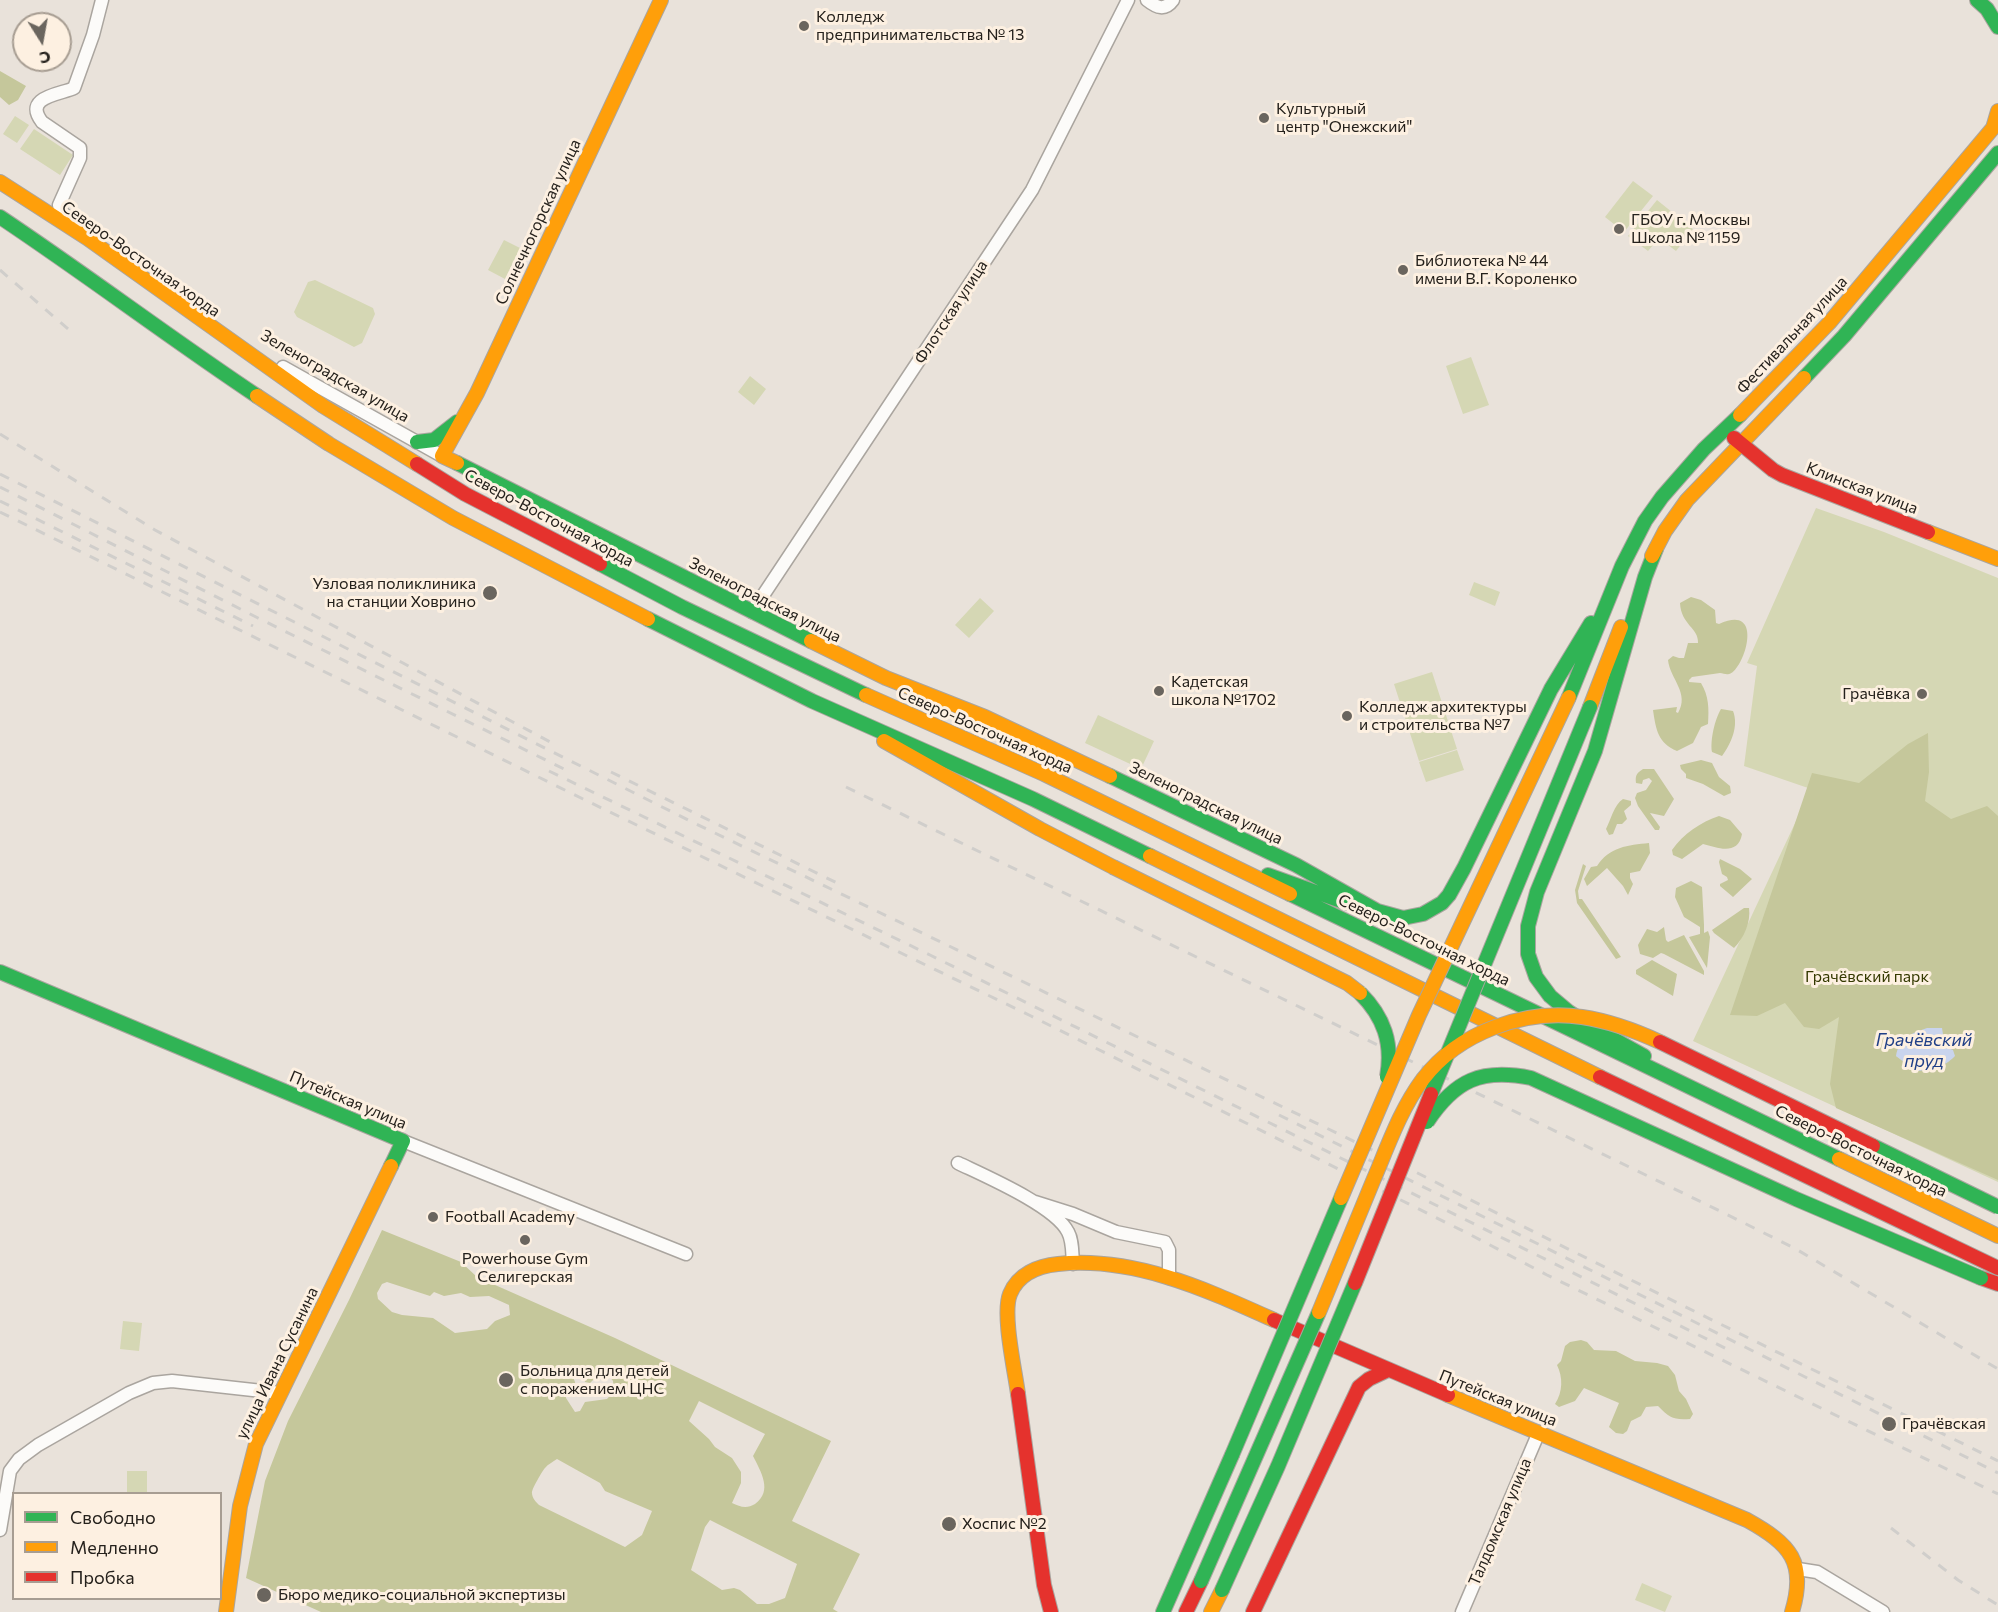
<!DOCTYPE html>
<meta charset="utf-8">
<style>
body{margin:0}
#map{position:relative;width:1998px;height:1612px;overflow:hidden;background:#e9e2da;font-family:Commissioner,sans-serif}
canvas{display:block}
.legend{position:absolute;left:12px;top:1492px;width:210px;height:108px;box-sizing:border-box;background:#fdf0e1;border:2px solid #a79d92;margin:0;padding:8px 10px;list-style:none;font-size:18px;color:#25211c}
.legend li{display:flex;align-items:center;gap:12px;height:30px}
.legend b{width:30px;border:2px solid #a79d92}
.north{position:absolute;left:12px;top:12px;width:60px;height:60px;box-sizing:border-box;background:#fdf0e1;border:2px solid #a79d92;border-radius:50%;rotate:169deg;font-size:16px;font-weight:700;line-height:24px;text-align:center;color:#25211c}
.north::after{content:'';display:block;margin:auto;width:21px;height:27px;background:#6a655e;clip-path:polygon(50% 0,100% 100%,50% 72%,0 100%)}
</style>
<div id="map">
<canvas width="1998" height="1612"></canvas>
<ul class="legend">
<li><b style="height:8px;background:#30b455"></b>Свободно</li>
<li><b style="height:8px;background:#ff9f0a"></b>Медленно</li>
<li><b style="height:8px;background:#e5322d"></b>Пробка</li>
</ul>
<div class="north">С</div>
</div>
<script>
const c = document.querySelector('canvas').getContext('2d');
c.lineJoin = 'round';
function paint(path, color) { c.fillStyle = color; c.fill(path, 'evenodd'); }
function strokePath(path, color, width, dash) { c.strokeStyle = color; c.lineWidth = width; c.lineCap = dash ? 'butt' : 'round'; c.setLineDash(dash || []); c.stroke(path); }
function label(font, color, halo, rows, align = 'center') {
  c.font = font + ' Commissioner,sans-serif'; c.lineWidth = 6; c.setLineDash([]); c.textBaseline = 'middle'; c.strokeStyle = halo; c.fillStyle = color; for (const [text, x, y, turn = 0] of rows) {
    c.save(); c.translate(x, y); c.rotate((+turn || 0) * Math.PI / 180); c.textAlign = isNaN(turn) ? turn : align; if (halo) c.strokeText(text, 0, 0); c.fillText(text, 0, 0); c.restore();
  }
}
paint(new Path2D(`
 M15 116 29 125 17 143 3 134Z
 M34 129 73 155 60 175 20 149Z
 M1633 181 1653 196 1624 232 1605 217Z
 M1657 200 1693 229 1676 251 1659 238 1648 251 1628 236Z
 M504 240 520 248 505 279 488 270Z
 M315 280 373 308 375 314 362 343 354 347 297 317 294 312 308 282Z
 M1471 357 1489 405 1463 414 1446 366Z
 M750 376 766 389 754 405 738 392Z
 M1816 508 1884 532 1998 578V1182L1693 1041 1811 789 1744 766 1757 666 1747 663Z
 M1474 582 1500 592 1495 606 1469 595Z
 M980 598 994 611 969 638 955 625Z
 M1432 672 1457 749 1419 761 1394 684Z
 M1098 715 1154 741 1141 769 1085 743Z
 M1457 750 1464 770 1426 782 1419 762Z
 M123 1321 142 1323 139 1351 120 1349Z
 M127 1471H147V1493H127Z
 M1642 1583 1672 1596 1665 1612 1635 1600Z`), '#d5d7b4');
paint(new Path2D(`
 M0 71 26 86 18 100 9 105 0 97Z
 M1691 597 1701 600 1715 610 1716 623 1719 624C1766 602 1744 671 1729 674 1726 675 1723 673 1720 673 1711 674 1701 676 1692 677L1689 680V682L1701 683C1709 696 1709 709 1708 724L1701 727 1693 743 1677 751C1658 743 1656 730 1653 710L1677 707 1676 712 1678 713C1690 693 1670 679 1668 660L1673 656 1679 658H1684L1688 643H1698C1699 628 1681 625 1680 603Z
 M1721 709 1733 711C1739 726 1731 744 1722 756L1712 752C1710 740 1715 719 1721 709Z
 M1928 733 1929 772 1925 801 1951 819 1987 806 1998 816V1180L1836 1108 1830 1084 1839 1017 1819 1029 1804 1027 1785 1003 1757 1016 1730 1015 1812 773 1859 783 1908 744ZM1944 1038 1945 1047 1916 1071 1896 1056Z
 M1701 760 1712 763 1719 777 1730 786 1731 793 1724 796 1703 784 1686 778V774L1681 769 1680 765Z
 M1643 769H1654L1674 799 1664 816 1650 813 1660 827 1659 830H1655L1638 806 1635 798 1637 793 1646 790 1652 781 1649 778 1643 780 1642 784 1636 783C1635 775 1637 773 1643 769Z
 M1623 799 1631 801V805L1624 811 1627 819 1622 824H1617L1613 834 1609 835 1606 829C1611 819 1614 805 1623 799Z
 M1719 816 1730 820 1742 834C1738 856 1718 848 1703 844L1682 859 1673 855 1672 850C1683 834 1701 822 1719 816Z
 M1649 843 1650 853 1640 871 1630 873V878L1633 884 1628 895 1623 886 1607 868 1587 886 1584 879 1591 867 1597 866C1609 847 1628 845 1649 843Z
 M1720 859 1740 869 1752 879 1733 897 1720 886V884L1728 880 1727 877 1722 874 1719 862Z
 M1583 864 1586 866 1578 891 1579 899H1582L1621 957 1616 959 1577 903 1575 890Z
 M1691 881 1702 887 1704 925V933L1708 931 1710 937 1707 968 1689 937 1700 934V927L1684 917 1675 897 1676 888Z
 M1744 908H1749C1751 922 1744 938 1734 948L1714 933 1712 930Z
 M1664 927 1666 940 1668 942 1684 935 1704 971V975L1664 954 1661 953 1653 958 1640 954 1638 945 1647 929 1657 932Z
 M1652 960 1677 974 1673 996 1636 974V970Z
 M382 1230 461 1262 477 1277 615 1338 831 1441 792 1521 860 1554 833 1609 838 1612H321L246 1578 265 1481 288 1421 349 1300ZM387 1282 430 1296 434 1292 444 1296 461 1293 470 1297 489 1296 509 1305 510 1315 495 1321 487 1329 455 1333 433 1318 402 1315 392 1312 378 1299 377 1293 382 1284ZM576 1369 582 1372 585 1382 590 1383 601 1372 607 1373 613 1381 614 1391 607 1399 585 1402 580 1411 575 1412 566 1398V1393L575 1387V1382L571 1372ZM699 1401 765 1434 753 1456C761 1472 773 1491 755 1504 747 1509 740 1507 732 1503L741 1483V1472L732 1458 715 1447 709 1439 689 1421ZM557 1459 600 1483 605 1491 652 1511 642 1535 625 1547 539 1505C536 1502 532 1498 532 1493 531 1490 543 1470 545 1468 548 1464 553 1462 557 1459ZM710 1520 797 1564 785 1598 769 1604H757L740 1590 734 1588 722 1590 691 1570 705 1527Z
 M1581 1340 1587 1342 1594 1350 1616 1351 1635 1361 1657 1363 1668 1366 1675 1375 1679 1391 1686 1399 1693 1414 1690 1419C1673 1420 1670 1418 1658 1406L1646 1407 1641 1416 1631 1421 1627 1431 1623 1434 1616 1433 1609 1427 1619 1403 1584 1388 1575 1401 1559 1407 1555 1404C1563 1392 1563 1377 1557 1365L1561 1361 1565 1346 1570 1342Z`), '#c5c79b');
paint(new Path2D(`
 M1927 1028H1942L1945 1047 1953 1050 1955 1056C1943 1068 1933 1070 1916 1071L1896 1056C1899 1038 1912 1033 1927 1028Z`), '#c9d4ed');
const street = new Path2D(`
 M1147 0C1157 8 1165 11 1173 0
 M71 221 61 211 59 205 80 158V148L42 122C22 96 63 94 74 88L93 35 102 0
 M283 367 442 456
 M752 612 1032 190 1128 0
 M403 1141 686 1254
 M958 1163C985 1176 1055 1206 1068 1232 1073 1241 1072 1253 1073 1264
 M1035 1202 1073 1214 1116 1232 1165 1242 1169 1250V1278
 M0 1530 10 1471 19 1459 38 1445 129 1393 153 1383 172 1381 280 1393
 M1798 1569 1817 1572 1883 1612
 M1462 1612 1539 1432`);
const fast = new Path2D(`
 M1977 0 1987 9 1998 27
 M0 217C87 275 170 338 257 396
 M1804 378 1844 336 1998 153
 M417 442 434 440 457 422
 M457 463 811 641
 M600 564 682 607 866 695
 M648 619 812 701 1033 799 1150 856
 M1569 697 1622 566 1645 521 1662 497 1704 449 1740 415
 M1110 776 1296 865 1381 913
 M1268 875 1341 901 1403 918 1423 914 1442 903 1449 895 1464 868 1551 689 1591 623
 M1290 894 1839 1159
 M0 972 403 1141 391 1166
 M1644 1056 1592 1027 1569 1012 1550 996 1536 977 1528 954V926L1537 892 1595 751 1645 577 1656 549
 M1163 1612 1232 1455`);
const slow = new Path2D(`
 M0 182 87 238 323 406 417 464
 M257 396 329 444 453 518 648 619
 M1740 415 1829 323 1993 128 1998 111
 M457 463 442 456 477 393 661 0
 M1928 532 1998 559
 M1652 556 1665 531 1687 500 1804 378
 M811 641 886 678 985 717 1110 776
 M866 695 1044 774 1290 894
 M1590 707 1621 627
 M884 741 1040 829 1113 867
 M1150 856 1600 1077
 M1839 1159 1998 1236
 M1018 1394C1015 1371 1002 1314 1010 1294 1018 1274 1038 1266 1058 1264 1134 1256 1207 1290 1274 1320
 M1448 1395 1747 1520C1790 1544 1807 1562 1792 1612
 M226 1612 240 1506 256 1444 391 1166
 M1211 1612 1222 1590`);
const jam = new Path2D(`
 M1734 438 1773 470 1782 475 1928 532
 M417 464 465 494 600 564
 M1600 1077 1998 1268
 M1981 1278 1998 1284
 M1274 1320 1448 1395
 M1018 1394 1044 1585 1051 1612
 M1186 1612 1201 1581
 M1253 1612 1359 1387 1369 1379 1388 1370`);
strokePath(street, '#aaa59f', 15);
strokePath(fast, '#aaa59f', 16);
strokePath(slow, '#aaa59f', 16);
strokePath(jam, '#aaa59f', 16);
strokePath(street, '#fcfbf9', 12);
strokePath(fast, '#30b455', 14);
strokePath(slow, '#ff9f0a', 14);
strokePath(jam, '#e5322d', 14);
strokePath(new Path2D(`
 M0 270 75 335
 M0 434 155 530 552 743
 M0 474 690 821 1374 1151 1552 1241 1998 1461
 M0 487 258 618 566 770
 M0 501 253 626
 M0 512 583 799 1031 1016 1469 1234 1547 1275 1998 1494
 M549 771 930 955 1729 1350
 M611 772 837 883
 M846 787 1722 1212 1796 1249 1998 1369
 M1279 1115 1998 1473
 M1891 1528 1958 1580 1998 1605`), '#d0cecb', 3, [10, 10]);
const fastBridge = new Path2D(`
 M1360 993C1384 1017 1393 1043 1387 1077
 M1431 1094 1590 707
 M1427 1122C1455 1080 1481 1068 1531 1078L1796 1199 1981 1278
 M1873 1146 1998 1207
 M1232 1455 1341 1198
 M1201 1581 1319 1312
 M1222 1590 1278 1466 1355 1283`);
const slowBridge = new Path2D(`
 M1113 867 1347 983 1360 993
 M1341 1198 1419 1015 1569 697
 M1319 1312C1337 1268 1355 1225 1373 1181 1388 1146 1400 1110 1423 1079 1459 1032 1524 1009 1582 1017 1609 1021 1636 1031 1660 1042`);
const jamBridge = new Path2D(`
 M1660 1042 1873 1146
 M1355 1283 1431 1094`);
strokePath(fastBridge, '#aaa59f', 16, []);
strokePath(slowBridge, '#aaa59f', 16, []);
strokePath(jamBridge, '#aaa59f', 16, []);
strokePath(fastBridge, '#30b455', 14);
strokePath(slowBridge, '#ff9f0a', 14);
strokePath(jamBridge, '#e5322d', 14);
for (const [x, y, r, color] of [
 [804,26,6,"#6a655e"],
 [1264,118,6,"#6a655e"],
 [1619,229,6,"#6a655e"],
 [1403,270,6,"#6a655e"],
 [490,593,8,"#6a655e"],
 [1159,691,6,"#6a655e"],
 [1922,694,6,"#6a655e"],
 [1347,716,6,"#6a655e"],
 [433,1217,6,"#6a655e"],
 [525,1240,6,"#6a655e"],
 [506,1380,8,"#6a655e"],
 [1889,1424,8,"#6a655e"],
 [949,1524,8,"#6a655e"],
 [264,1595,8,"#6a655e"]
]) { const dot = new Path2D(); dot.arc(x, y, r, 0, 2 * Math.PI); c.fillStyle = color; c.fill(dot); strokePath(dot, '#fdf0e1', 2); }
label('16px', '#25211c', '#fdf0e1', [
 ["Колледж",816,17],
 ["предпринимательства № 13",816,35],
 ["Культурный",1276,109],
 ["центр \"Онежский\"",1276,127],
 ["ГБОУ г. Москвы",1631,220],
 ["Школа № 1159",1631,238],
 ["Библиотека № 44",1415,261],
 ["имени В.Г. Короленко",1415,279],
 ["Узловая поликлиника",476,584,"right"],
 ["на станции Ховрино",476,602,"right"],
 ["Кадетская",1171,682],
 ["школа №1702",1171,700],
 ["Грачёвка",1910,694,"right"],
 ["Колледж архитектуры",1359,707],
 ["и строительства №7",1359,725],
 ["Football Academy",445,1217],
 ["Powerhouse Gym",525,1259,"center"],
 ["Селигерская",525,1277,"center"],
 ["Больница для детей",520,1371],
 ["с поражением ЦНС",520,1389],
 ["Грачёвская",1902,1424],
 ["Хоспис №2",962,1524],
 ["Бюро медико-социальной экспертизы",278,1595]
], 'left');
label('16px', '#25211c', '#fdf0e1', [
 ["Солнечногорская улица",538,222,-65],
 ["Северо-Восточная хорда",141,259,35],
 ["Флотская улица",951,312,-57],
 ["Фестивальная улица",1792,335,-47],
 ["Зеленоградская улица",335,376,30],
 ["Клинская улица",1862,488,21],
 ["Северо-Восточная хорда",549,518,28],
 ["Зеленоградская улица",765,600,27],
 ["Северо-Восточная хорда",985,730,24],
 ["Зеленоградская улица",1206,803,26],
 ["Северо-Восточная хорда",1424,940,26],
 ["Путейская улица",348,1100,23],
 ["Северо-Восточная хорда",1861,1151,26],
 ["улица Ивана Сусанина",277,1363,-64],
 ["Путейская улица",1498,1398,22],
 ["Талдомская улица",1500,1522,-67]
]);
label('16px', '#343900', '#fdf0e1', [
 ["Грачёвский парк",1867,977]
]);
label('italic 18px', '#203f87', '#fdf0e1', [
 ["Грачёвский",1924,1040],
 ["пруд",1924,1061]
]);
</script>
